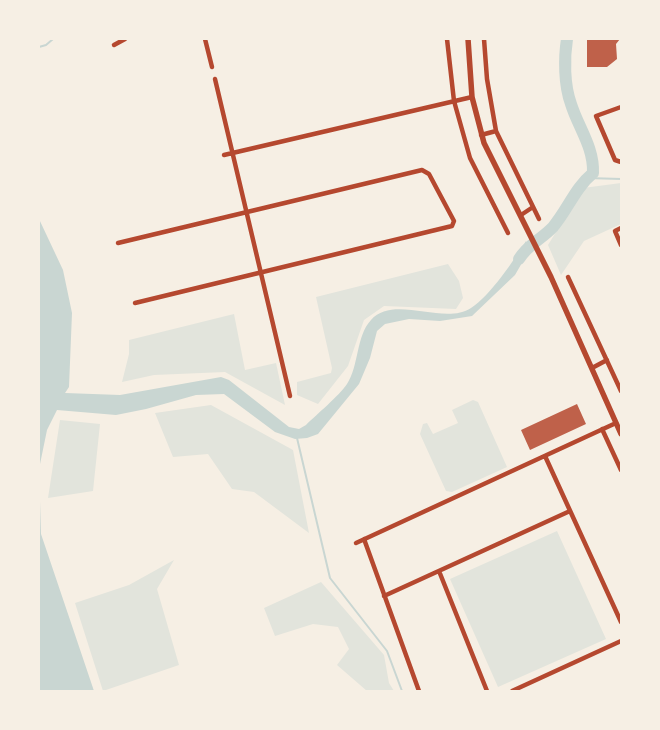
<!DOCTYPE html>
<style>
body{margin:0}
#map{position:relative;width:660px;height:730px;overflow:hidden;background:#f6efe4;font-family:"Titillium Web",sans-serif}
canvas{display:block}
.frame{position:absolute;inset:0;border:40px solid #f6efe4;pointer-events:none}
</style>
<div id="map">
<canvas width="660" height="730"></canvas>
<div class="frame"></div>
</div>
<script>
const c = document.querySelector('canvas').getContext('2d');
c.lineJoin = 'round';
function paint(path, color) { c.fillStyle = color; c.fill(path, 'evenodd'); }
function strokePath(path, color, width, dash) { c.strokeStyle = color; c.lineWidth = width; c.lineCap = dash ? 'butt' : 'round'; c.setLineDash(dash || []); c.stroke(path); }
paint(new Path2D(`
 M621 183V224L584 241 561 275 548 245 583 188Z
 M448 264 459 281 463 298 456 309 384 306 364 320 348 366 318 404 297 395V382L331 373 332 368 316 297Z
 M234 314 245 370 276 363 285 405 225 372 154 375 122 382 129 354V340Z
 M473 400 478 402 507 467 452 492 446 491 420 434 423 424 427 423 433 434 458 423 452 410Z
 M211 405 293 450 309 533 254 492 232 489 208 454 173 457 155 413Z
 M60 420 100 424 93 491 48 498Z
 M557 531 606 639 498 687 450 579Z
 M174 560 157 589 179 665 103 691 75 603 129 585Z
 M321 582 384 655 389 683 394 691H367L337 665 349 649 338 627 313 624 275 636 264 608Z`), '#e2e4dc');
paint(new Path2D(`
 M39 219 63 270 72 313 69 387 65 393 120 395 221 377 229 380 289 427 299 429 306 425C317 414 339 396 347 384 359 366 356 336 371 320 394 294 444 326 471 308 490 296 514 260 526 241L530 249 515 275 472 316 440 321 409 319 385 324 377 331 370 358 359 384 318 434 307 438 295 439 275 432 224 394 196 395 146 409 116 415 57 410 47 430 39 469 41 534 94 691H39Z`), '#c9d6d2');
strokePath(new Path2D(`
 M39 47 46 45 53 39
 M587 178 621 179
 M297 438 330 578 387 651 402 691`), '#c9d6d2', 2);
strokePath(new Path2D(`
 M519 259C528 244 542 239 553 227 568 209 575 188 593 173 594 147 578 127 571 104 564 85 564 58 567 39`), '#c9d6d2', 12);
paint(new Path2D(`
 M587 39H620L616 44 617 59 607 67H587Z
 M577 404 586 424 530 450 521 430Z`), '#bf614a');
strokePath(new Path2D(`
 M205 39 212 67
 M447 39 454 101 470 158 508 233
 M484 39 487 79 496 131 539 219
 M114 45 125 39
 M215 79 290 396
 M621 107 596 116 615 160 621 162
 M481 135 496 131
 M224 155 472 97
 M521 215 533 207
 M621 228 615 231 621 245
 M118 243 422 170 429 174 454 221 452 226 135 303
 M568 277 621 391
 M592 368 607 360
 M602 429 621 470
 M545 456 621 622
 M364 539 419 691
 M356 543 616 423
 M439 571 487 691
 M384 596 570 511
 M512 691 621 641`), '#b5482f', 4.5);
strokePath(new Path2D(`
 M468 39 472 97 484 143 551 277 621 434`), '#b5482f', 5.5);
</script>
